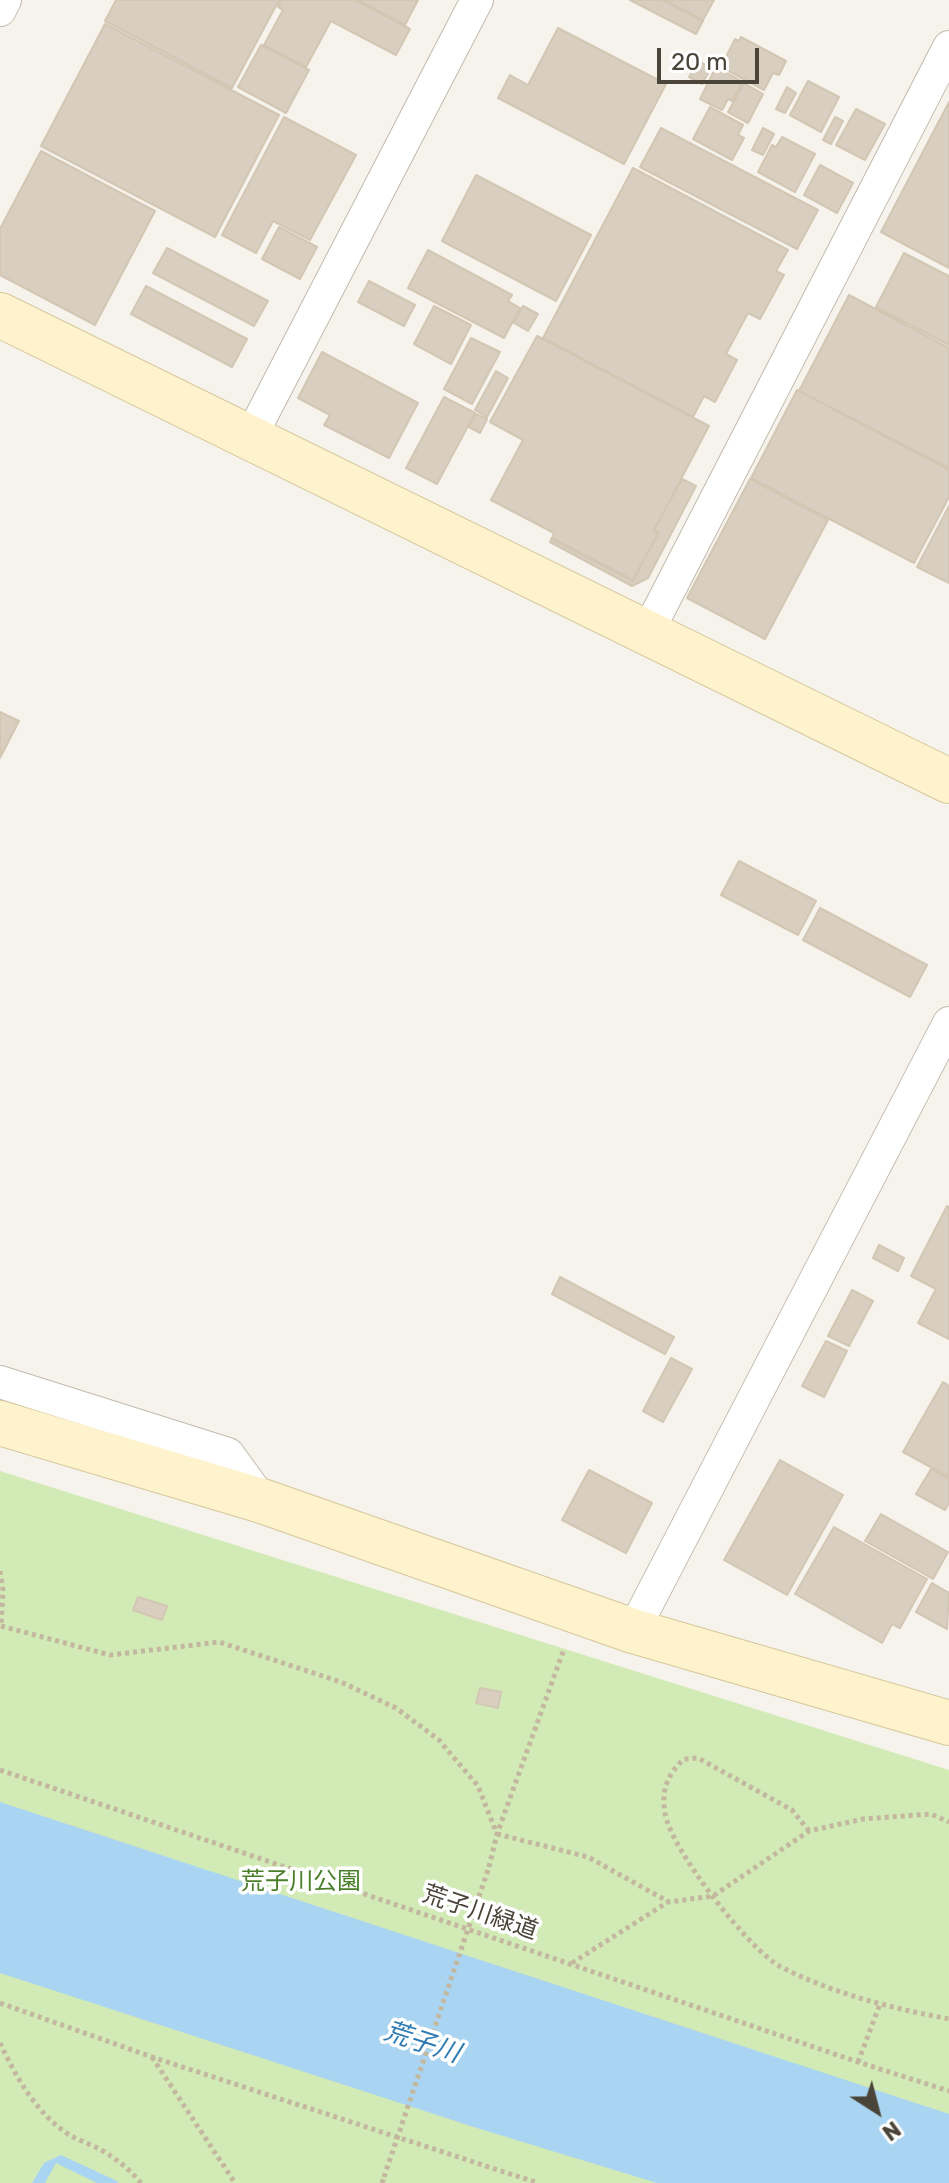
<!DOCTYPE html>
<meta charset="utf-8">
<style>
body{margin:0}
#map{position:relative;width:949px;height:2183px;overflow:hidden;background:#f6f3ec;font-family:Rubik,sans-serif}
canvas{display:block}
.north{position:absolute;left:837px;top:2071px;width:80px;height:80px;-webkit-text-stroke:6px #fff;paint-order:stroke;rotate:144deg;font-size:22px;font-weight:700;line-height:32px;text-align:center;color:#4b4439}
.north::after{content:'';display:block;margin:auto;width:28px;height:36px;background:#4b4439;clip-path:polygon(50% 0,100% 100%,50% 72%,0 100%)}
.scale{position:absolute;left:657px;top:48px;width:102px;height:36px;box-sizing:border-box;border:4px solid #4b4439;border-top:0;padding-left:10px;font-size:24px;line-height:28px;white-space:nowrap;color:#4b4439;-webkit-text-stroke:6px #fff;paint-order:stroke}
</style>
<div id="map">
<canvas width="949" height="2183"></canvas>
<div class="north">N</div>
<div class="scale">20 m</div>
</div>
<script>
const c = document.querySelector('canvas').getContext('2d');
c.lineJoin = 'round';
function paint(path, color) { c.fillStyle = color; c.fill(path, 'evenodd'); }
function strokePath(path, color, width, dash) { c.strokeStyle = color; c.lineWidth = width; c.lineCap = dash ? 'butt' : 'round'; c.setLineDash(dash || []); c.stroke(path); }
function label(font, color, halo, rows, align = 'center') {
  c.font = font + ' Rubik,"Noto Sans JP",sans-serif'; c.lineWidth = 7; c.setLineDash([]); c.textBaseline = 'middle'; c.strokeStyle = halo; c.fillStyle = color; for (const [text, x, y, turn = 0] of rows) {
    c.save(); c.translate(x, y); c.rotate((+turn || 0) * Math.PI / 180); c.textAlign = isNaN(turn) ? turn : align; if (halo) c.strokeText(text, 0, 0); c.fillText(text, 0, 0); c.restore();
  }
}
paint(new Path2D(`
 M0 1471 949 1770V2183H0Z`), '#d2eab5');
paint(new Path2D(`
 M0 1802 949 2114V2183H657L477 2128 0 1973Z
 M61 2155 117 2181 118 2183H97L56 2163 45 2183H32L44 2163Z`), '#a9d4f2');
const building = new Path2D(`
 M116 0H279L232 88 105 21Z
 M281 0H355L410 29 396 55 331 21 306 67 264 45 283 10 278 7Z
 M358 0H418L405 25Z
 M630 0H662L703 21 696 34Z
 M665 0H714L703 20Z
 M105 24 279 115 215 237 41 146Z
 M558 28 666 84 624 164 498 98 510 75 528 85Z
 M741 37 786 61 779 75 773 73 764 90 721 67 735 39 739 41Z
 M261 45 309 70 286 113 238 87Z
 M698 61 711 68 702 84 689 77Z
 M716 67 743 82 732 101 728 99 722 110 700 99Z
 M808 81 839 97 821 132 790 115Z
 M744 83 763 94 748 123 728 112Z
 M787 87 796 93 785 113 776 109Z
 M949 102V268L881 232Z
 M710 107 743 125 738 135 744 138 732 160 693 139Z
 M856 109 885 124 865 160 836 145Z
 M284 117 356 155 310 240 273 221 256 253 222 235Z
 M835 117 843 121 831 144 823 140Z
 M661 128 818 210 797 249 640 167Z
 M763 128 774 134 763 155 752 150Z
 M782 137 815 154 795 192 758 172 772 145 776 147Z
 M41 151 155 211 95 325 0 275V229Z
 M820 165 853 183 837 213 804 195Z
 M633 168 788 250 776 271 784 275 760 319 748 313 726 354 737 360 715 402 704 396 693 417 543 338Z
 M476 175 591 235 556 301 442 241Z
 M279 227 317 247 300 279 262 259Z
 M167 248 268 301 254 326 153 273Z
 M428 250 512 295 508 301 520 308 504 338 408 288Z
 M904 253 949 276V345L876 307Z
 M369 281 415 305 404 326 358 302Z
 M146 286 247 339 232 367 131 314Z
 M849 295 949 348V468L799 391Z
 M434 306 471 325 451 364 414 344Z
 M523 306 538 314 528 331 514 323Z
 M537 336 709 426 654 530 658 533 633 580 552 538 554 533 491 500 523 440 490 422Z
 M471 338 500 352 472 404 444 389Z
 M322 352 418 403 389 458 324 425 330 415 298 398Z
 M496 371 508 378 487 417 475 410Z
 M797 390 949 470V497L914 563 751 478Z
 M444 397 475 413 437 484 406 468Z
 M476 414 487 419 480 433 469 427Z
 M682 479 696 486 648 578 632 586 550 542 551 539 633 581 659 532 654 530Z
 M750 479 828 520 765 639 687 598Z
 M949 506V583L917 567Z
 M0 712 19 721 0 758Z
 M739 861 816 901 798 935 721 895Z
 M820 908 927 965 910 997 803 940Z
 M947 1206 949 1207V1339L918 1323 936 1289 911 1276Z
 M879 1245 904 1258 898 1271 873 1258Z
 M560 1277 674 1337 665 1354 552 1294Z
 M852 1290 873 1301 849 1346 828 1336Z
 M826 1341 847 1351 824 1397 802 1386Z
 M671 1358 692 1369 663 1422 643 1411Z
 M943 1382 949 1386V1477L903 1452Z
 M780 1460 843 1495 787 1595 724 1560Z
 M931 1469 949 1479V1503L945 1510 916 1494Z
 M589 1470 652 1503 626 1553 562 1520Z
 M881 1514 948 1552 933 1579 865 1541Z
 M834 1527 927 1579 900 1628 892 1624 882 1643 795 1594Z
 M932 1583 949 1593 947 1629 916 1612Z
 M138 1597 167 1606 162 1620 133 1610Z
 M480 1688 501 1692 498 1708 476 1703Z`);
paint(building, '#d8cfc1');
strokePath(building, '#d3c7b4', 2);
const street = new Path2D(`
 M0 10 5 0
 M250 438 477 0
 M647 633 949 47
 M0 1382 228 1454 262 1501
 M633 1631 949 1023`);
const secondary = new Path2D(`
 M0 315 949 781
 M0 1423 262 1501 633 1631 949 1723`);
strokePath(street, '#c2bbae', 34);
strokePath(secondary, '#d6c79b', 46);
strokePath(new Path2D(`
 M0 1571 3 1590 1 1627
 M1 1626 110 1655 219 1642 341 1682 396 1708 439 1740 478 1786 497 1834
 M0 1770 858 2062 949 2091
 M809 1831 792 1810 698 1758 684 1759C668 1774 661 1789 665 1813 670 1848 749 1950 781 1967 834 1994 891 2008 949 2019
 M497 1834 588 1857 669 1902 713 1896 809 1831 863 1819 931 1814 949 1822
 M489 1867 497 1834 564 1649
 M572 1963 668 1902
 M0 2003 152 2057 538 2183
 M0 2043C15 2075 35 2111 65 2132 76 2140 91 2144 103 2151 118 2160 130 2170 141 2183
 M152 2057 235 2183
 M858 2062 880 2004
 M382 2183 384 2177`), '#c4b79f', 5, [4, 4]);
strokePath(street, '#fff', 32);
strokePath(secondary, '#fff3cd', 44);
strokePath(new Path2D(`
 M384 2177 489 1867`), '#c4b79f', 5, [4, 4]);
label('24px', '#4a7f2a', '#fff', [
 ["荒子川公園",301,1882]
]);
label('24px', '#4b4439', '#fff', [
 ["荒子川緑道",480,1913,19]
]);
label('italic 26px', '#2e7ab2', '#fff', [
 ["荒子川",422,2043,18]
]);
</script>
